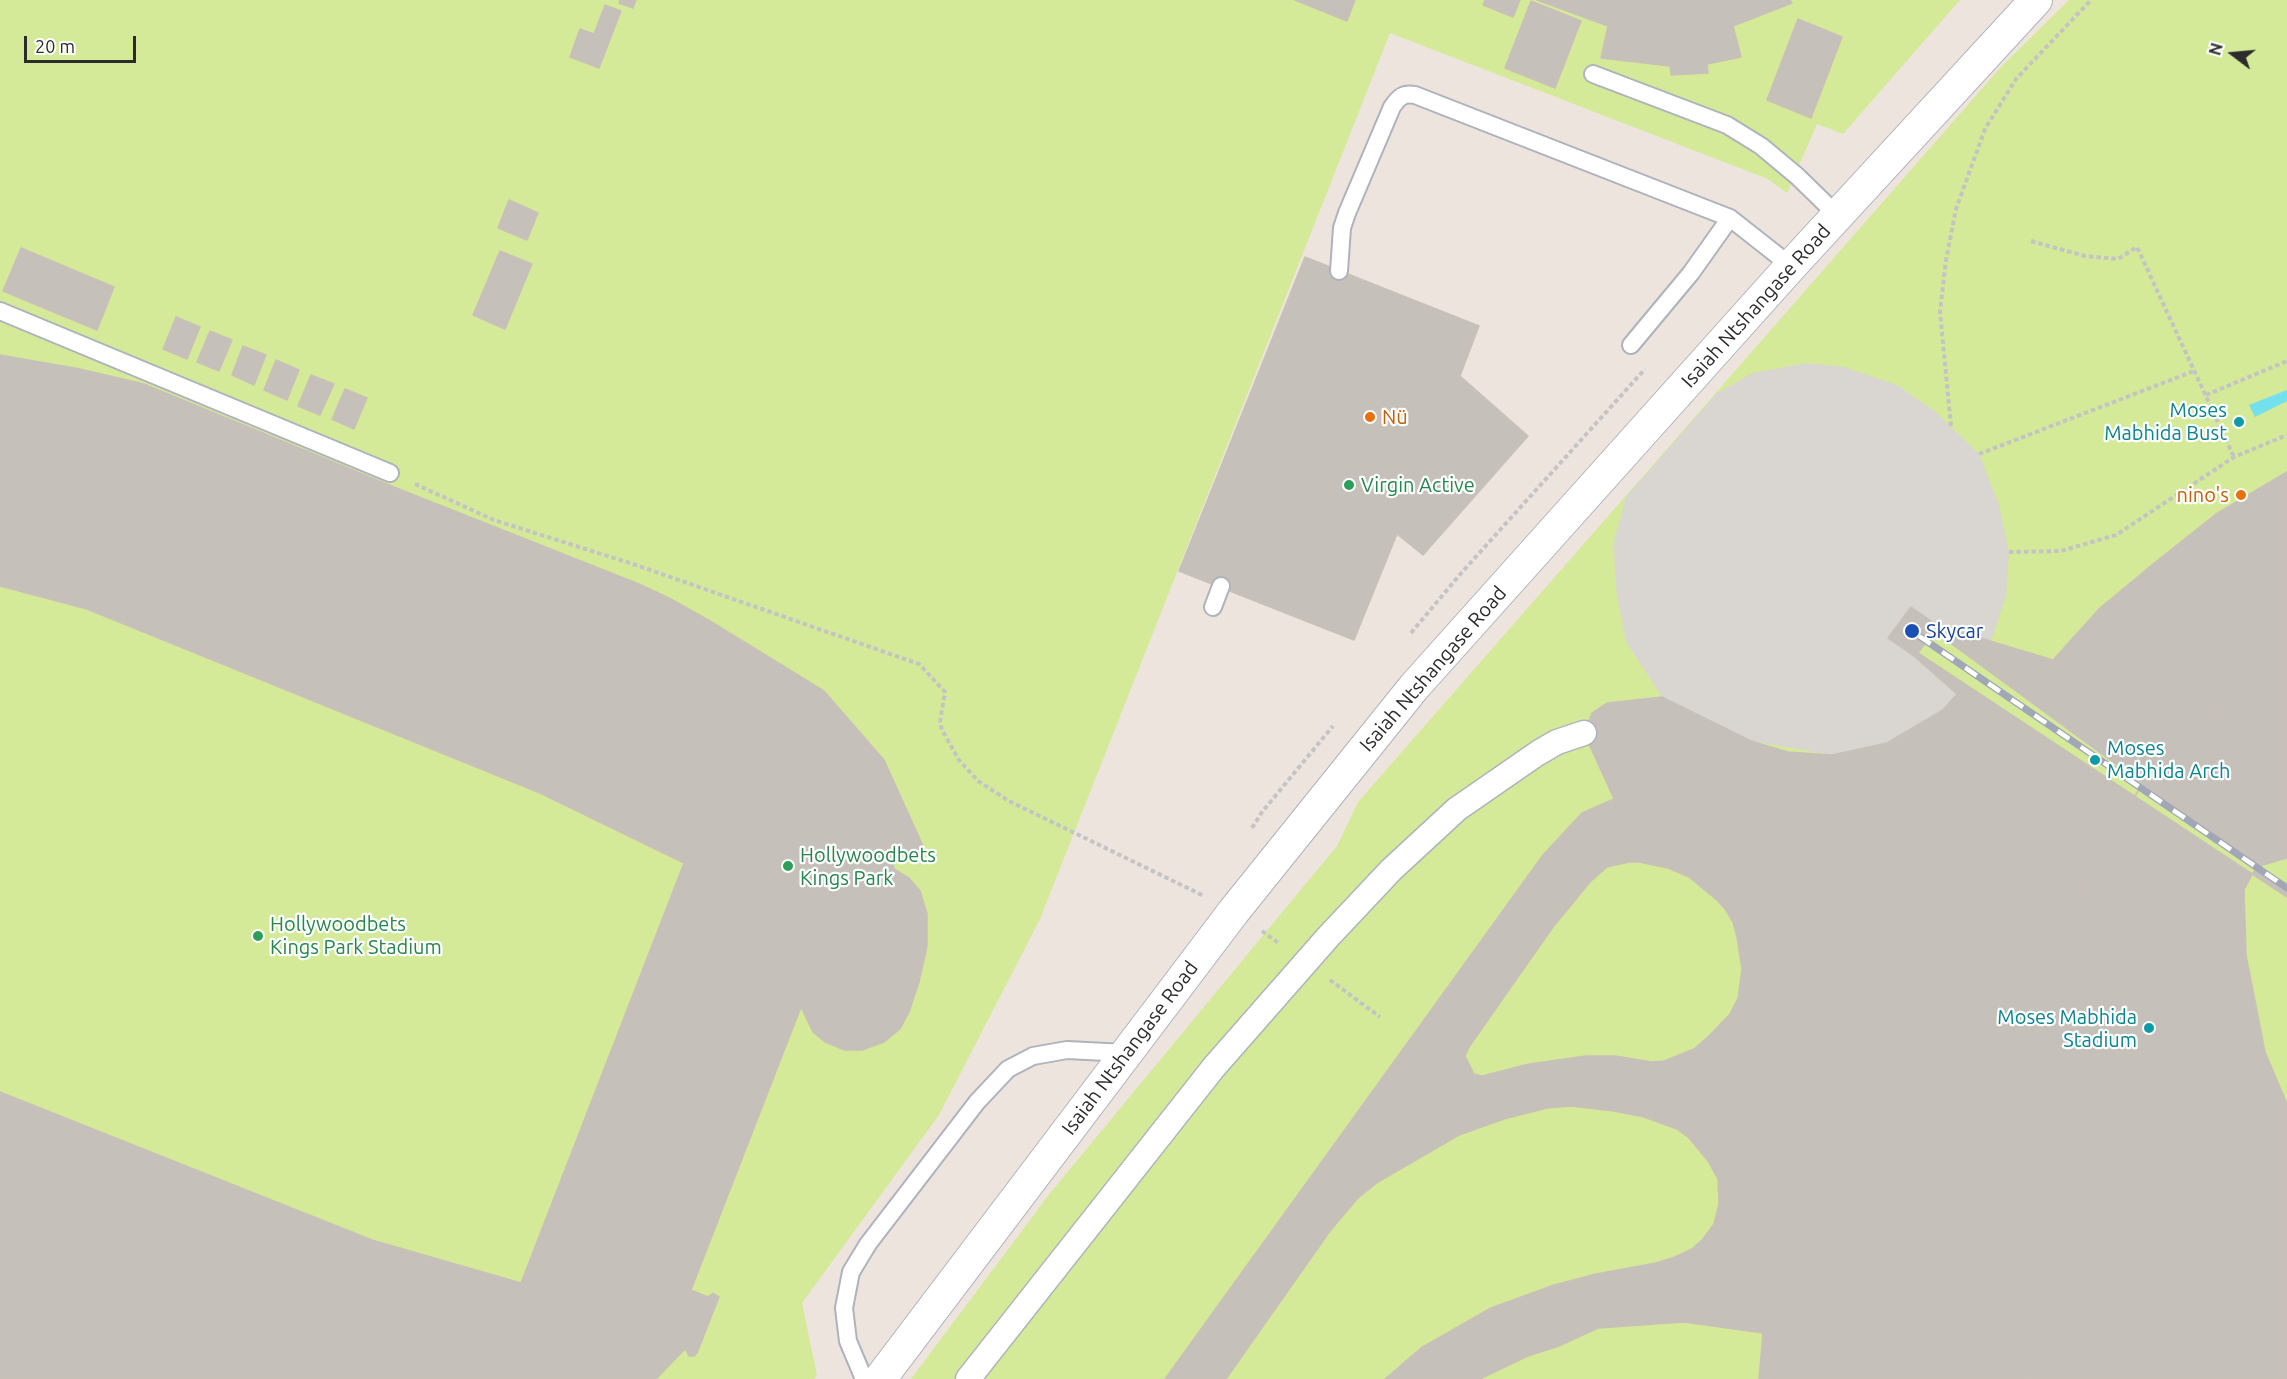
<!DOCTYPE html>
<meta charset="utf-8">
<style>
body{margin:0}
#map{position:relative;width:2287px;height:1379px;overflow:hidden;background:#ede4de;font-family:Ubuntu,sans-serif}
canvas{display:block}
.north{position:absolute;left:2203px;top:24px;width:60px;height:60px;-webkit-text-stroke:4px #fff;paint-order:stroke;rotate:286deg;font-size:16px;font-weight:700;line-height:24px;text-align:center;color:#2c2c2c}
.north::after{content:'';display:block;margin:auto;width:21px;height:27px;background:#2c2c2c;clip-path:polygon(50% 0,100% 100%,50% 72%,0 100%)}
.scale{position:absolute;left:24px;top:36px;width:112px;height:27px;box-sizing:border-box;border:3px solid #2c2c2c;border-top:0;padding-left:8px;font-size:18px;line-height:21px;white-space:nowrap;color:#2c2c2c;-webkit-text-stroke:4px #fff;paint-order:stroke}
</style>
<div id="map">
<canvas width="2287" height="1379"></canvas>
<div class="north">N</div>
<div class="scale">20 m</div>
</div>
<script>
const c = document.querySelector('canvas').getContext('2d');
c.lineJoin = 'round';
function paint(path, color) { c.fillStyle = color; c.fill(path, 'evenodd'); }
function strokePath(path, color, width, dash) { c.strokeStyle = color; c.lineWidth = width; c.lineCap = dash ? 'butt' : 'round'; c.setLineDash(dash || []); c.stroke(path); }
function label(font, color, halo, rows, align = 'center') {
  c.font = font + ' Ubuntu,sans-serif'; c.lineWidth = 4.5; c.setLineDash([]); c.textBaseline = 'middle'; c.strokeStyle = halo; c.fillStyle = color; for (const [text, x, y, turn = 0] of rows) {
    c.save(); c.translate(x, y); c.rotate((+turn || 0) * Math.PI / 180); c.textAlign = isNaN(turn) ? turn : align; if (halo) c.strokeText(text, 0, 0); c.fillText(text, 0, 0); c.restore();
  }
}
paint(new Path2D(`
 M0 0H1960L1843 134 1817 124 1787 193 1768 179 1390 33 1040 919 939 1115 802 1303 817 1375 814 1379H0Z
 M2069 0H2287V1379H911L1051 1192 1337 846 1358 802 2000 68Z`), '#d4ea98');
paint(new Path2D(`
 M1806 363 1844 367 1897 385 1936 412 1979 454 1999 505 2009 552 2006 596 1991 641 1937 625 1911 607 1889 638 1915 657 1957 694 1943 710 1887 743 1832 755 1751 741 1662 697 1626 642 1617 596 1613 545 1626 497 1717 393 1753 373Z`), '#d9d5d1');
paint(new Path2D(`
 M2287 390V401L2255 417 2249 405Z`), '#73e0ed');
const building = new Path2D(`
 M620 0H636L633 8 619 3Z
 M1295 0H1355L1347 21Z
 M1485 0H1520L1513 17 1483 5Z
 M1537 0H1790L1792 3 1733 26 1741 57 1707 64 1708 73 1671 75 1670 66 1601 58 1608 26Z
 M1531 1 1581 21 1555 88 1505 68Z
 M605 5 621 11 599 68 570 57 580 29 594 34Z
 M1798 19 1842 37 1811 118 1767 100Z
 M509 200 538 213 527 240 498 228Z
 M21 248 114 287 97 330 3 291Z
 M500 251 532 264 505 329 473 315Z
 M1305 257 1479 326 1460 376 1528 436 1423 555 1397 534 1354 640 1179 571Z
 M176 317 200 327 187 359 163 349Z
 M210 331 232 340 219 371 197 362Z
 M243 346 266 355 254 385 232 375Z
 M0 355 80 369 144 384 394 487 639 584 671 599 710 621 824 691 884 760 924 848 892 856 894 869 909 878 920 891 927 914V946L919 982 909 1012 900 1029 884 1042 862 1050H845L825 1042 813 1032 801 1007 691 1290 708 1297 713 1293 719 1297 697 1353 694 1356H689L685 1349 656 1379H0V1092L372 1240 521 1283 684 863 540 793 87 609 0 586Z
 M276 360 299 370 287 400 264 390Z
 M311 375 334 384 320 415 298 406Z
 M345 389 367 398 354 429 332 419Z
 M2287 472V655L2196 727 2138 791 2083 886 2042 1004 2015 1151 2012 1273 2027 1379H1759L1763 1333 1684 1322 1598 1328 1559 1346 1528 1356 1480 1379H1385L1421 1348 1491 1308 1554 1285 1596 1274 1656 1263 1675 1257 1692 1249 1703 1239 1714 1224 1719 1204 1718 1179 1708 1161 1689 1138 1677 1129 1644 1117 1614 1111 1571 1106 1547 1108 1504 1119 1459 1135 1378 1182 1358 1198 1330 1231 1226 1379H1165L1543 855 1582 813 1614 799 1584 733 1592 713 1607 703 1662 697 1751 741 1788 752 1832 755 1887 743 1943 710 1957 694 1915 657 1888 638 1911 607 1937 625 2053 660 2100 608 2153 564 2216 514ZM1629 862H1639L1668 868 1689 877 1718 901 1725 909 1733 922 1737 937 1742 969 1738 998 1730 1014 1709 1036 1694 1049 1664 1061 1652 1062 1615 1056H1586L1529 1064 1482 1076 1474 1074 1465 1056 1469 1047 1553 927 1591 881 1607 867Z
 M1934 631 2256 867 2287 887V897L1918 653Z
 M2287 655V858L2256 867 2244 890 2246 955 2265 1052 2287 1104V1379H2027L2012 1273 2015 1151 2042 1004 2083 886 2138 791 2196 727Z`);
paint(building, '#c6c0ba');
strokePath(building, '#c9c0b8', 1.5);
const service = new Path2D(`
 M1593 74 1727 125 1761 146 1797 176 1837 215
 M1339 271 1342 228 1347 213 1392 107C1399 97 1403 93 1415 95L1730 218 1791 266
 M0 311 390 473
 M1631 345 1691 273 1730 218
 M1213 607 1221 586
 M864 1379 848 1341 844 1308 851 1272 868 1244 977 1102 1008 1069 1033 1056 1067 1050 1126 1053`);
const pedestrian = new Path2D(`
 M968 1379 1214 1067 1328 937 1391 870 1457 809 1538 753 1557 742 1584 733`);
const minor = new Path2D(`
 M880 1379 1234 911 1414 687 1791 266 2036 0`);
strokePath(service, '#aeb3bc', 20);
strokePath(pedestrian, '#aeb3bc', 27);
strokePath(minor, '#aeb3bc', 34);
strokePath(new Path2D(`
 M2031 241 2085 256 2118 259 2137 247 2234 457
 M2206 395 2287 361
 M1951 426 1940 312 1946 260 1956 209 1985 129 2016 79 2091 0
 M1979 454 2194 371
 M415 484 494 520 636 565 919 664 945 692 940 722 942 730 959 760 978 781 1009 801 1204 896
 M2009 552 2061 551 2116 535 2234 457 2287 435
 M1411 633 1463 571 1645 369
 M1252 828 1262 812 1333 726
 M1262 931 1280 944
 M1330 980 1380 1017`), '#c4c4c4', 4, [4.5, 3]);
strokePath(service, '#fff', 16);
strokePath(pedestrian, '#fff', 24);
strokePath(minor, '#fff', 32);
const rail = new Path2D(`
 M1919 636 2287 888`);
strokePath(rail, '#a1a7b6', 7);
strokePath(rail, '#fff', 4.5, [14]);
for (const [x, y, r, color] of [
 [1370,417,6,"#e8710a"],
 [2239,422,6,"#0f9aa8"],
 [1349,485,6,"#2e9e5b"],
 [2241,495,6,"#e8710a"],
 [1912,631,8,"#1a4fb4"],
 [2095,760,6,"#0f9aa8"],
 [788,866,6,"#2e9e5b"],
 [258,936,6,"#2e9e5b"],
 [2149,1028,6,"#0f9aa8"]
]) { const dot = new Path2D(); dot.arc(x, y, r, 0, 2 * Math.PI); c.fillStyle = color; c.fill(dot); strokePath(dot, '#fff', 2); }
label('20px', '#2c2c2c', '#fff', [
 ["Isaiah Ntshangase Road",1756,306,-48],
 ["Isaiah Ntshangase Road",1433,669,-49],
 ["Isaiah Ntshangase Road",1130,1048,-53]
]);
label('20px', '#0d838f', '#fff', [
 ["Moses",2227,410],
 ["Mabhida Bust",2227,433],
 ["Moses",2107,748,"left"],
 ["Mabhida Arch",2107,771,"left"],
 ["Moses Mabhida",2137,1017],
 ["Stadium",2137,1040]
], 'right');
label('20px', '#c56008', '#fff', [
 ["Nü",1382,417],
 ["nino's",2229,495,"right"]
], 'left');
label('20px', '#27864d', '#fff', [
 ["Virgin Active",1361,485],
 ["Hollywoodbets",800,855],
 ["Kings Park",800,878],
 ["Hollywoodbets",270,924],
 ["Kings Park Stadium",270,947]
], 'left');
label('20px', '#164399', '#fff', [
 ["Skycar",1926,631]
], 'left');
</script>
